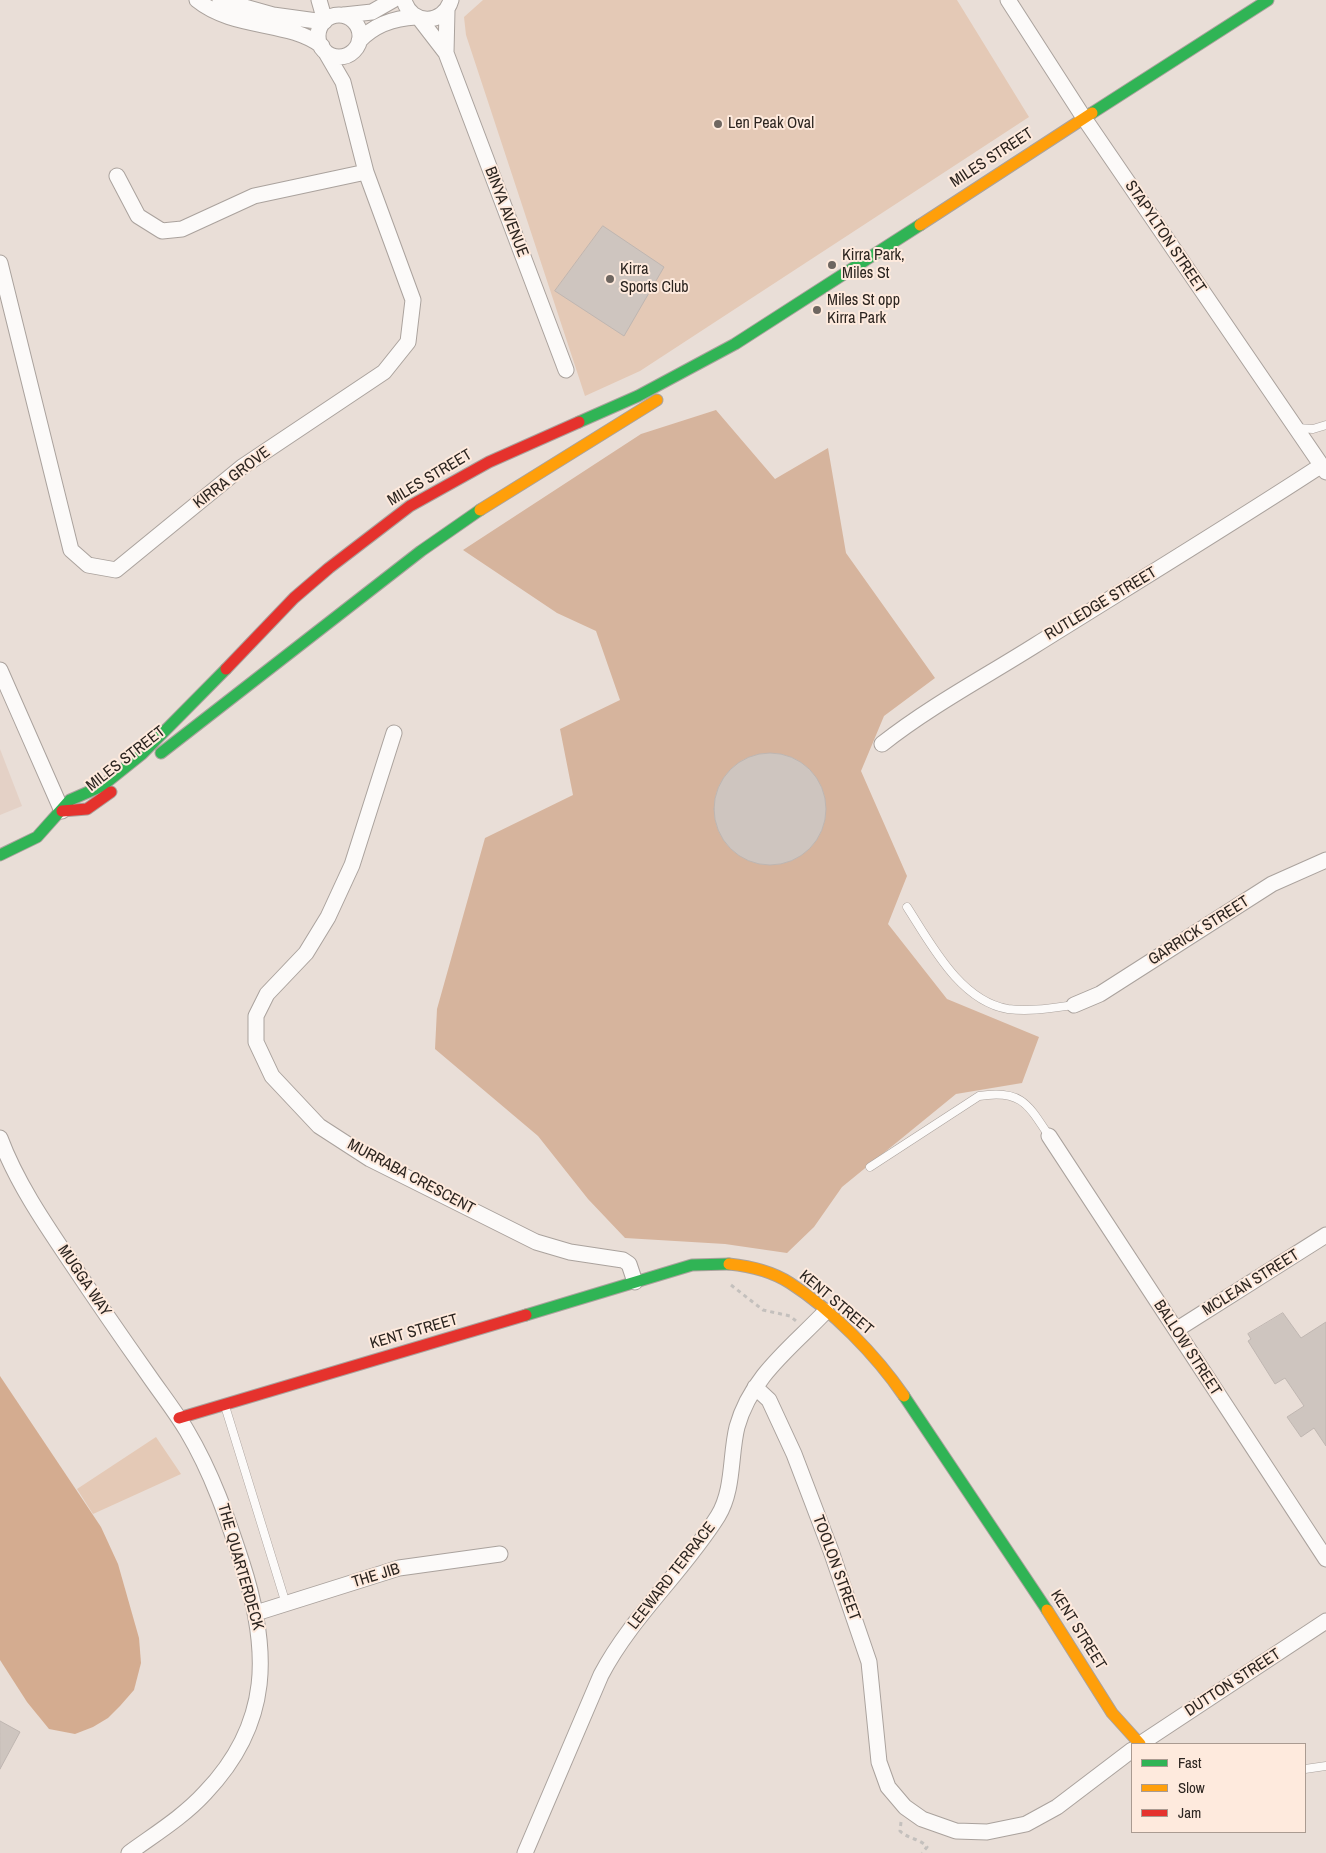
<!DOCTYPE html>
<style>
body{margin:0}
#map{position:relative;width:1326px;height:1853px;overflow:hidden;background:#e9ded7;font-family:"Archivo Narrow",sans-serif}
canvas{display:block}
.legend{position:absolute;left:1131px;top:1743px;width:175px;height:90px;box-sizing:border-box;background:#feeadd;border:1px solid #aa9b91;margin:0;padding:6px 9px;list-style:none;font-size:15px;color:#2c2520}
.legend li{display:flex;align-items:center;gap:10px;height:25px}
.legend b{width:25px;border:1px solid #aa9b91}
</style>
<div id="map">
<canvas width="1326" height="1853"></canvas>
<ul class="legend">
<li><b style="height:6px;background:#30b455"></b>Fast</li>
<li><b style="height:6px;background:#ff9f0a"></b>Slow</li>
<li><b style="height:6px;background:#e5322d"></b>Jam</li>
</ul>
</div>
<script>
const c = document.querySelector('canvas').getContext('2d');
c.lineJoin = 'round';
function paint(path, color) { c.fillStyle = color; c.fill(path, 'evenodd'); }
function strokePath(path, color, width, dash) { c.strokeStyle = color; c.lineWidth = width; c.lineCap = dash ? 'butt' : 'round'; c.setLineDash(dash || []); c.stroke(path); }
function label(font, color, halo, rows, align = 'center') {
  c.font = font + ' "Archivo Narrow",sans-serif'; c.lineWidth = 4; c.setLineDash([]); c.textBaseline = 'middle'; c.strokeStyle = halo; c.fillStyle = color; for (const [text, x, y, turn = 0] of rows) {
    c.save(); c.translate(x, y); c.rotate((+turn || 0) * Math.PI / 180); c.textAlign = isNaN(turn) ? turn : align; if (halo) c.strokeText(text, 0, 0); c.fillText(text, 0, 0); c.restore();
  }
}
paint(new Path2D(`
 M0 749 22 806 0 815Z`), '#e4d1c6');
paint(new Path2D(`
 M483 0H957L1029 117 640 371 585 396 466 35 464 17Z
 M156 1437 181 1474 93 1514 77 1489Z`), '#e4c9b6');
paint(new Path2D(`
 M716 410 775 479 828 448 846 553 935 678 884 716 861 771 907 876 888 924 947 999 1039 1037 1022 1083 956 1094 842 1187 814 1227 787 1253 725 1244 625 1238 588 1199 538 1136 435 1049 437 1009 485 838 573 795 560 729 620 700 596 631 557 613 463 550 641 434Z`), '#d6b49d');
paint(new Path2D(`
 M0 1376 101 1527 118 1564 139 1638 141 1663 134 1690 120 1706 108 1718 93 1727 75 1734 49 1729 27 1702 0 1660Z`), '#d4ac90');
const building = new Path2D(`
 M603 226 664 267 624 336 555 291Z
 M714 809a56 56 0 1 1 112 0a56 56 0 1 1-112 0Z
 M1283 1313 1301 1338 1326 1322V1446L1314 1428 1301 1437 1287 1417 1304 1406 1285 1378 1275 1384 1248 1341 1251 1339 1248 1334Z
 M0 1721 20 1732 0 1769Z`);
paint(building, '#cec5bf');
strokePath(building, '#bfb6b1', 1);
const lane = new Path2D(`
 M1296 428 1313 429 1326 425
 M907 907C931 944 960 1001 1008 1009 1030 1012 1052 1008 1074 1005
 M870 1167 979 1096C1021 1089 1028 1104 1049 1136
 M225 1406 286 1604
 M1305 1769 1326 1766`);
const street = new Path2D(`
 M197 0C234 30 288 20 322 46
 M220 0 273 15 324 22
 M319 0 325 21
 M404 0C411 26 444 25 451 0
 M1008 0 1084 118 1326 472
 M344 15 372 12 393 0
 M318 36a21 21 0 1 1 42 0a21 21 0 1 1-42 0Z
 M419 18 446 53 566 370
 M359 41C375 24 394 18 416 17
 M446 53 447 10
 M117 176 138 216 162 231 182 229 254 196 366 172
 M0 263 71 550 88 565 116 570 242 467 384 372 408 342 413 300 366 172 343 82 325 51
 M0 670 62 811
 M394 733 352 865 328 917 306 953 267 994 256 1016V1042L272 1076 319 1126 370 1159 536 1242 570 1252 623 1260 629 1264 635 1282
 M882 744C929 707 983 678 1034 646 1130 586 1227 527 1322 465
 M1074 1005 1100 994 1272 884 1326 860
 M1049 1136 1326 1559
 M0 1138C16 1181 43 1221 68 1258 94 1297 120 1335 147 1373 160 1392 175 1411 187 1431 212 1473 227 1517 242 1563 270 1650 272 1723 205 1793 183 1817 155 1834 129 1853
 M1176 1330 1326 1235
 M755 1387 769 1400 794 1454 831 1551 869 1662 879 1762 888 1787 905 1807 922 1819 956 1831 987 1832 1026 1824 1057 1807 1132 1750
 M256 1613 399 1568 500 1554
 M1140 1744 1326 1621
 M525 1853 601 1675C632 1616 683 1572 718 1516 734 1490 730 1455 737 1427 751 1376 792 1347 826 1311`);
const fast = new Path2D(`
 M1092 113 1268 0
 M579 422 638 396 735 344 920 225
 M161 753 421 551 480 510
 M0 855 37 837 70 800 102 786 142 754 226 669
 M526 1315 692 1265 729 1264
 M904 1396 1047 1610`);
const slow = new Path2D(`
 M920 225 1092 113
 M480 510 657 400
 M729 1264C749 1266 773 1272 790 1283 832 1310 876 1355 904 1396
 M1047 1610 1112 1713 1140 1744`);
const jam = new Path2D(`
 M226 669 294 598 329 568 410 506 489 462 579 422
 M62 811 87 809 111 792
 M179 1418 526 1315`);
strokePath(lane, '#aaa29d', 9);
strokePath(street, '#aaa29d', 17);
strokePath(fast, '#aaa29d', 13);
strokePath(slow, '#aaa29d', 13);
strokePath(jam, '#aaa29d', 13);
strokePath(new Path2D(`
 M731 1285 763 1310 790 1316 796 1321
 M901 1822 900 1831C908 1839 921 1839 927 1847L922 1853`), '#c4c0bd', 3, [4, 4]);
strokePath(lane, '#fcfaf9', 8);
strokePath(street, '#fcfaf9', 15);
strokePath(fast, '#30b455', 11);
strokePath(slow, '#ff9f0a', 11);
strokePath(jam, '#e5322d', 11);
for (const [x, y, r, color] of [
 [718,124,5,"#6e6660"],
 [832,265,5,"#6e6660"],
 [610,279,5,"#6e6660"],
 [817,310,5,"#6e6660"]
]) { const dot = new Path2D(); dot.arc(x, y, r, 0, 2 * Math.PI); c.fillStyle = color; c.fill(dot); strokePath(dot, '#feeadd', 2); }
label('16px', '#2c2520', '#feeadd', [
 ["Len Peak Oval",728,124],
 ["Kirra Park,",842,256],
 ["Miles St",842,274],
 ["Kirra",620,270],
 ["Sports Club",620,288],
 ["Miles St opp",827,301],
 ["Kirra Park",827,319]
], 'left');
label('16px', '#2c2520', '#feeadd', [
 ["MILES STREET",992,158,-33],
 ["BINYA AVENUE",506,212,69],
 ["STAPYLTON STREET",1165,237,56],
 ["KIRRA GROVE",232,478,-37],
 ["MILES STREET",430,478,-31],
 ["RUTLEDGE STREET",1101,604,-31],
 ["MILES STREET",126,759,-38],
 ["GARRICK STREET",1199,931,-32],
 ["MURRABA CRESCENT",411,1177,28],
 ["MUGGA WAY",84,1281,56],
 ["MCLEAN STREET",1251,1283,-32],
 ["KENT STREET",836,1303,40],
 ["KENT STREET",414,1332,-16],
 ["BALLOW STREET",1187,1348,57],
 ["THE QUARTERDECK",240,1567,74],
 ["TOOLON STREET",836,1568,70],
 ["THE JIB",376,1576,-17],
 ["LEEWARD TERRACE",672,1576,-52],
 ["KENT STREET",1078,1630,58],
 ["DUTTON STREET",1233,1683,-33]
]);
</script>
